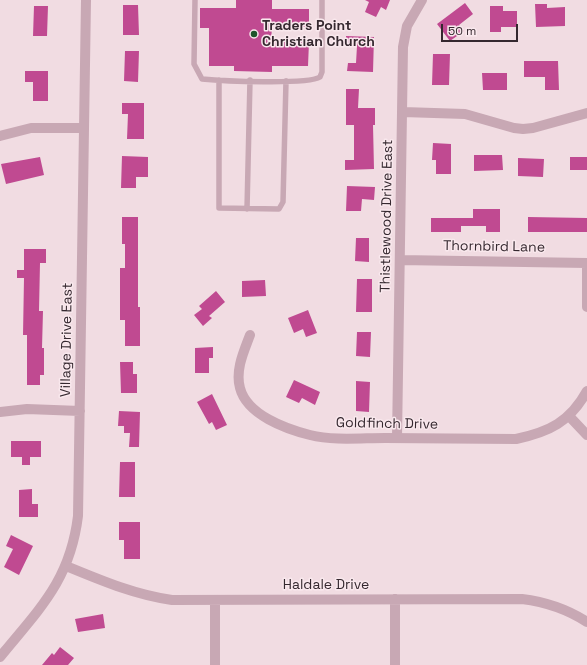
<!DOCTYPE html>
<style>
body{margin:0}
#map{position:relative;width:587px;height:665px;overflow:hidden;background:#f1dce2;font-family:"Space Grotesk",sans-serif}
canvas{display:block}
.scale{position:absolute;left:441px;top:24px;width:77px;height:18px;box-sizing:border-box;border:2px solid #35282f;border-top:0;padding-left:5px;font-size:12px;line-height:14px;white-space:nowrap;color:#35282f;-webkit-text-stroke:3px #f9e8ed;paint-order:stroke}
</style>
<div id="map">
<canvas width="587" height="665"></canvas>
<div class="scale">50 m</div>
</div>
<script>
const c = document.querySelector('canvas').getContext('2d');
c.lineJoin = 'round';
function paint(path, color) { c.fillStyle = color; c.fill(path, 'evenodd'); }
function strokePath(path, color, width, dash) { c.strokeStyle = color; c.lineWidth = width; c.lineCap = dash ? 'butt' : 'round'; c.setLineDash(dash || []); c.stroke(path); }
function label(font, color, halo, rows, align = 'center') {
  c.font = font + ' "Space Grotesk",sans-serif'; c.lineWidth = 3; c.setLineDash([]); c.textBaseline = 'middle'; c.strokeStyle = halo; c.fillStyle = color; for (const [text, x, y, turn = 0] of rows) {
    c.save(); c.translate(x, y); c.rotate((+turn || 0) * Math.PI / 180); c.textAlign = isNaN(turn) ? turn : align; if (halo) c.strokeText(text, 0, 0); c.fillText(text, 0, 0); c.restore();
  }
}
paint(new Path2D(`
 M236 0H272V9H309V27L272 26 271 42H309L308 66H272V72L234 71V66H209V28H200V8H236Z
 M365 0H390L386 10 381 7 376 17 365 12 369 2Z
 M465 3 473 14 459 25 464 31 450 41 437 24Z
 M535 4H547V8L565 7V26L536 27Z
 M123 5H138L139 35H123Z
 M34 6H48L47 36H33Z
 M490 6H503V11H517V27H501V32H490Z
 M346 36 374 37 373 72 347 71 348 63H356L357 46H346Z
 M125 51H139L138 82 124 81Z
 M433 54H450L449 85H432Z
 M524 61H558L559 90H545V77H524Z
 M25 71H48V101H33V82H25Z
 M482 73H507V90H483Z
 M346 89H359L358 108H375V125H373L374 169 345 170V160H354V125H346Z
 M122 103H144V139H127L128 114H122Z
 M433 143 451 144V174H436V160H432Z
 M474 155H502L503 170 474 171Z
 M122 156 148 157V177H136V188H121Z
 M40 157 44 175 6 184 1 164Z
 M570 157H587V170H570Z
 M518 158 544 159 543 177 518 176Z
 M347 186 375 187 374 200 362 199 361 211H346Z
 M473 209H500V232H486V226H461V232H431V218H473Z
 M122 217H138V307H140V346H125V320H120V268H125V244H122Z
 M528 217 587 218V232H528Z
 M356 238H369V262L355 261Z
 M24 249H46V263H40L39 311H43L42 348H44V375H40V385H27V335H23L24 278H17V270H24Z
 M357 279H372V312H356Z
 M265 280 266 296 242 297V281Z
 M216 291 225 302 209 316 212 318 203 326 194 315 202 309 199 306Z
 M308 310 317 333 306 337 303 329 294 333 288 318Z
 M357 332H371L370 357 356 356Z
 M213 347V358H209V373H195V348Z
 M120 362H133V374H137V393H121Z
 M294 380 320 392 315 405 302 398 299 403 286 397Z
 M356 381 370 382 369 412 356 411Z
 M212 394 227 425 216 430 212 422 209 424 197 402Z
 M119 411 140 412 139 447H129L130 433H124V426H118Z
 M11 441H41V457H30V465H22V457H11Z
 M120 462H135V497H119Z
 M32 489V504H38V517H19V490Z
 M119 522H140V559H124V540H119Z
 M11 535 33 546 19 575 4 567 13 549 6 546Z
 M103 614 105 628 78 632 75 619Z
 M60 647 74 658 68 665H42L52 653 54 655Z`), '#c04a91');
strokePath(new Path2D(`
 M195 0 194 64 202 79C222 81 307 85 320 77L322 72V0
 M219 80V208L279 209 283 202 286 81
 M247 209 250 80`), '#c8a8b4', 5.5);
strokePath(new Path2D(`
 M403 112 465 114 514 128 523 129 533 128 587 113
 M0 136 31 128H84
 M400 260 587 263V307
 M250 335C244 351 235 370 240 388 247 415 286 429 310 435 334 441 361 438 385 438 429 438 472 439 516 439 549 432 570 422 587 391
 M0 412 27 409 80 411
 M569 416 587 435
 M397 438 403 47 407 26 422 0
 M66 566C100 580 135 595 172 600L522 599C546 602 567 609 587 622
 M0 657C39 609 70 581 78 516L86 0
 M215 665V600
 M395 665V599`), '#c8a8b4', 10);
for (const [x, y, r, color] of [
 [254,34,4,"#1f552c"]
]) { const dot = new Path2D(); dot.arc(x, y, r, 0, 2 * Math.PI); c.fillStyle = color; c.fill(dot); strokePath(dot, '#f9e8ed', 1.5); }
label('bold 14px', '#35282f', '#f9e8ed', [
 ["Traders Point",262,26],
 ["Christian Church",262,42]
], 'left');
label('14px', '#35282f', '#f9e8ed', [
 ["Thistlewood Drive East",387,216,-89],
 ["Thornbird Lane",494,247,1],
 ["Village Drive East",67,340,-89],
 ["Goldfinch Drive",387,424,1],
 ["Haldale Drive",326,585]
]);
</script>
